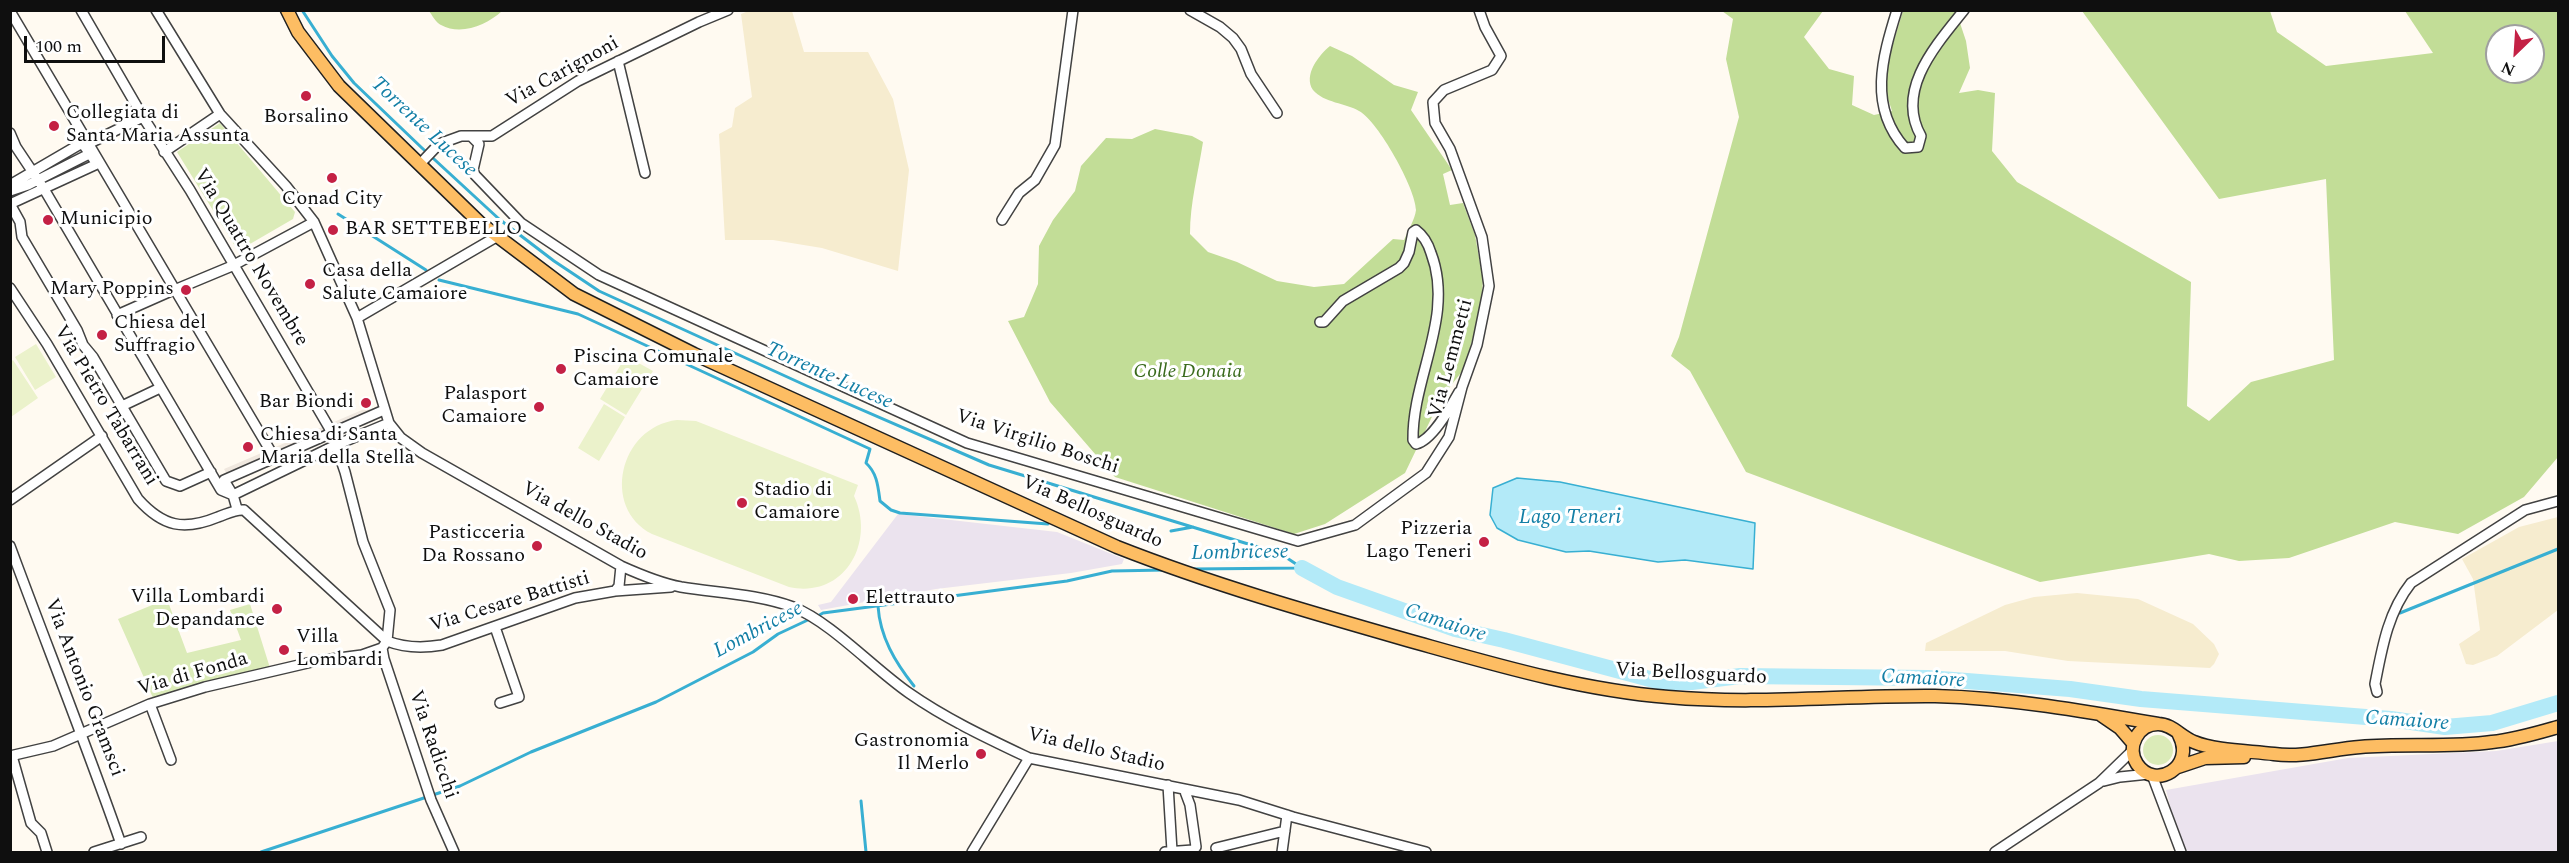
<!DOCTYPE html>
<style>
body{margin:0}
#map{position:relative;width:2569px;height:863px;overflow:hidden;background:#fffaf1;font-family:Spectral,serif}
canvas{display:block}
.frame{position:absolute;inset:0;border:12px solid #0f0f0f;pointer-events:none}
.north{position:absolute;left:2485px;top:24px;width:60px;height:60px;box-sizing:border-box;background:#fff;border:2px solid #9f9f9f;border-radius:50%;rotate:205deg;font-size:16px;font-weight:700;line-height:24px;text-align:center;color:#0f0f0f}
.north::after{content:'';display:block;margin:auto;width:21px;height:27px;background:#c42145;clip-path:polygon(50% 0,100% 100%,50% 72%,0 100%)}
.scale{position:absolute;left:24px;top:36px;width:141px;height:27px;box-sizing:border-box;border:3px solid #0f0f0f;border-top:0;padding-left:8px;font-size:18px;line-height:21px;white-space:nowrap;color:#0f0f0f;-webkit-text-stroke:4px #fff;paint-order:stroke}
</style>
<div id="map">
<canvas width="2569" height="863"></canvas>
<div class="frame"></div>
<div class="north">N</div>
<div class="scale">100 m</div>
</div>
<script>
const c = document.querySelector('canvas').getContext('2d');
c.lineJoin = 'round';
function paint(path, color) { c.fillStyle = color; c.fill(path, 'evenodd'); }
function strokePath(path, color, width, dash) { c.strokeStyle = color; c.lineWidth = width; c.lineCap = dash ? 'butt' : 'round'; c.setLineDash(dash || []); c.stroke(path); }
function label(font, color, halo, rows, align = 'center') {
  c.font = font + ' Spectral,serif'; c.lineWidth = 6; c.setLineDash([]); c.textBaseline = 'middle'; c.strokeStyle = halo; c.fillStyle = color; for (const [text, x, y, turn = 0] of rows) {
    c.save(); c.translate(x, y); c.rotate((+turn || 0) * Math.PI / 180); c.textAlign = isNaN(turn) ? turn : align; if (halo) c.strokeText(text, 0, 0); c.fillText(text, 0, 0); c.restore();
  }
}
paint(new Path2D(`
 M898 514 1057 532 1124 559 1122 564 1071 573 936 589 821 610 818 605 831 602Z
 M2558 741V852H2188L2176 830 2166 790 2348 758 2496 751Z`), '#ebe3ee');
paint(new Path2D(`
 M751 10 792 11 804 52H868L893 99 909 170 898 271 822 248 773 240H725L719 134 732 127 735 108 752 97 741 14Z
 M2558 517V610L2497 656 2473 665 2466 664 2459 644 2480 630 2473 579 2462 559 2519 527Z
 M2077 593 2138 599 2193 624 2214 644 2219 654 2214 664 2210 668 2068 661 2005 651H1925L1926 643 2005 605 2034 597Z`), '#f6eccf');
paint(new Path2D(`
 M220 123 295 212 293 219 243 248 235 246 177 152Z
 M167 599 187 653 241 640 230 610 250 604 270 668 210 681 153 698 118 619Z
 M2143 750a15 15 0 1 1 30 0a15 15 0 1 1-30 0Z`), '#dbebb8');
paint(new Path2D(`
 M429 11H502C487 25 461 36 441 25 436 23 432 15 429 11Z
 M1722 11H1823L1804 37 1829 69 1854 76 1852 105 1874 115 1892 111 1882 80 1903 11H1956L1966 41 1970 68 1959 93 1978 90 1995 93 1992 151 2017 182 2191 282 2187 406 2209 421 2251 382 2334 360 2326 179 2219 199 2082 11H2270L2277 32 2326 66 2433 53 2405 11H2558V457L2524 497 2458 534 2395 522 2289 558 2239 561 2209 554 2040 582 1746 472 1690 371 1671 356 1679 337 1739 117 1726 59 1733 19ZM2497 36H2533V72H2497Z
 M1330 46 1352 56 1394 85 1418 92 1411 110 1452 170 1443 174 1450 205 1463 203 1475 235 1483 280 1480 312 1464 369 1441 398 1405 473 1325 524 1294 534 1115 477 1050 402 1008 321 1024 317 1038 284 1039 246 1053 220 1075 191 1081 166 1106 138 1132 139 1155 129 1192 136 1203 142C1198 174 1190 203 1190 234L1208 252 1237 262 1277 281 1314 287 1344 284 1393 239 1404 240C1408 231 1415 219 1416 210 1416 189 1378 121 1359 111 1346 103 1324 103 1313 90 1303 75 1319 55 1330 46Z`), '#c2dd97');
paint(new Path2D(`
 M36 344 56 377 35 390 15 357Z
 M626 356 653 371 626 415 600 399Z
 M13 360 38 398 11 417 10 362Z
 M604 404 625 417 599 461 578 448Z
 M677 420 696 421 858 485 854 496C876 543 844 599 789 587L652 534C601 508 619 427 677 420Z`), '#ebf2cb');
paint(new Path2D(`
 M369 407 374 418 230 480 224 469Z`), '#f0e8df');
const water = new Path2D(`
 M1517 478 1560 482 1755 523 1753 569 1685 560 1658 562 1589 551 1566 552 1518 540 1497 528 1490 515 1493 488Z`);
paint(water, '#b3eaf8');
strokePath(water, '#38afd2', 1.5);
strokePath(new Path2D(`
 M302 10 332 56 354 83 422 148 499 219 554 261 599 291 807 386 989 465 1281 554 1302 568
 M338 214 426 270
 M439 280 578 314 870 449 866 463C877 473 878 486 880 501L891 510 900 513 1048 524
 M1171 531 1193 527
 M1193 569 1300 568
 M878 606C880 637 895 662 914 686
 M2400 613 2558 549
 M816 617 823 613 1067 581 1112 571 1165 570
 M861 801 866 852
 M261 852 460 786 531 752 656 702 753 652 778 634 810 619`), '#38afd2', 3);
strokePath(new Path2D(`
 M1302 568 1337 587 1455 629 1504 640 1661 682H1692L1740 676 1928 678 2070 689 2141 699 2391 719 2445 727 2492 723 2558 703`), '#b3eaf8', 16);
const minor = new Path2D(`
 M81 10 143 117 190 190 331 431 345 472 363 542 390 610 387 641
 M156 10 220 114 286 186 314 222 357 318 389 423 401 438 422 453 621 566C641 575 660 583 681 587 718 593 757 594 793 607 831 622 874 669 909 693 946 719 989 739 1029 758L1239 800 1293 817 1426 852
 M1190 10 1220 27 1233 38 1241 49 1251 74 1277 113
 M1897 10C1882 58 1868 107 1905 148L1918 147 1921 136C1895 90 1936 45 1964 10
 M10 11 274 457
 M618 61 645 173
 M10 133 16 147 44 189 221 490 233 495
 M472 137 479 144 473 170 475 175 521 223 599 275 967 443 1298 541 1355 525 1426 473 1449 437 1462 387 1477 345 1489 286 1482 237 1450 149 1435 123 1433 102 1444 90 1492 70 1501 56 1485 27 1479 10
 M88 144 143 117
 M164 152 220 114
 M419 165 439 144 461 136H492L578 81 699 22 728 10
 M10 185 82 143 97 164 10 204
 M10 191 28 185 93 152
 M10 204 20 222 22 237 77 330 83 345 93 357 166 481 180 486 211 472
 M1002 220 1019 193 1035 180 1055 145 1073 10
 M10 288 47 344 138 499C163 527 184 531 218 517 227 514 235 509 244 510L387 641C405 648 424 648 442 645L575 598 615 591 671 587
 M172 291 232 266 314 222
 M117 315 169 292
 M357 318 496 237
 M1320 322H1324L1343 301 1399 268 1404 263 1409 252 1413 232 1416 230C1424 236 1428 243 1431 253 1455 316 1412 377 1413 440L1416 444C1433 440 1451 406 1459 392
 M122 406 160 388
 M233 495 336 445 389 423
 M10 500 102 436
 M237 509 233 495 224 480 384 410
 M10 546C47 646 86 744 121 844
 M615 591 619 586 621 566
 M495 627 519 697 500 703
 M382 648 384 659 431 800 454 852
 M2377 692 2375 684C2382 648 2388 612 2411 583L2525 510 2558 501
 M150 704 171 760
 M10 756 53 746 150 704 205 687 316 661 362 655 382 648 387 641
 M12 756 31 823 41 833 47 852
 M2152 775 2181 852
 M2104 781 2120 777 2149 774
 M1168 785 1172 851
 M1216 848 1285 831
 M94 852 141 837
 M972 852 1029 758
 M1165 852 1193 850 1196 847 1190 805 1184 789
 M1282 852 1287 815
 M1995 852 2099 783 2132 751`);
const major = new Path2D(`
 M287 10 298 32 339 86 480 223 574 294 694 354 1117 547C1211 584 1309 612 1407 640 1493 664 1579 690 1668 697 1757 705 1846 695 1935 696 2010 698 2084 711 2158 724
 M2101 715 2120 728 2133 743
 M2179 735C2196 767 2155 791 2137 764 2126 747 2138 724 2158 724 2172 724 2181 737 2194 742 2215 751 2251 751 2274 754 2303 758 2332 749 2360 747 2404 743 2449 748 2492 742 2514 740 2537 733 2558 727
 M2178 767 2205 758 2244 757`);
strokePath(minor, '#424242', 12);
strokePath(major, '#202020', 15);
strokePath(minor, '#fff', 9);
strokePath(major, '#fdbd63', 12);
for (const [x, y, r, color] of [
 [306,96,6,"#c42145"],
 [54,126,6,"#c42145"],
 [332,178,6,"#c42145"],
 [48,220,6,"#c42145"],
 [333,230,6,"#c42145"],
 [310,284,6,"#c42145"],
 [186,290,6,"#c42145"],
 [102,335,6,"#c42145"],
 [561,369,6,"#c42145"],
 [366,403,6,"#c42145"],
 [539,407,6,"#c42145"],
 [248,447,6,"#c42145"],
 [742,503,6,"#c42145"],
 [1484,542,6,"#c42145"],
 [537,546,6,"#c42145"],
 [853,599,6,"#c42145"],
 [277,609,6,"#c42145"],
 [284,650,6,"#c42145"],
 [981,754,6,"#c42145"]
]) { const dot = new Path2D(); dot.arc(x, y, r, 0, 2 * Math.PI); c.fillStyle = color; c.fill(dot); strokePath(dot, '#fff', 2); }
label('20px', '#0f0f0f', '#fff', [
 ["Via Carignoni",563,73,-29],
 ["Via Quattro Novembre",250,258,59],
 ["Via Lemmetti",1452,359,-75],
 ["Via Pietro Tabarrani",105,406,59],
 ["Via Virgilio Boschi",1037,443,18],
 ["Via Bellosguardo",1092,513,24],
 ["Via dello Stadio",584,522,29],
 ["Via Cesare Battisti",510,603,-17],
 ["Via di Fonda",193,675,-16],
 ["Via Bellosguardo",1691,675,3],
 ["Via Antonio Gramsci",83,688,69],
 ["Via Radicchi",432,745,71],
 ["Via dello Stadio",1096,751,13]
]);
label('20px', '#0f0f0f', '#fff', [
 ["Collegiata di",66,114],
 ["Santa Maria Assunta",66,137],
 ["Borsalino",306,118,"center"],
 ["Conad City",332,200,"center"],
 ["Municipio",60,220],
 ["BAR SETTEBELLO",345,230],
 ["Casa della",322,272],
 ["Salute Camaiore",322,295],
 ["Mary Poppins",174,290,"right"],
 ["Chiesa del",114,324],
 ["Suffragio",114,347],
 ["Piscina Comunale",573,358],
 ["Camaiore",573,381],
 ["Palasport",527,395,"right"],
 ["Camaiore",527,418,"right"],
 ["Bar Biondi",354,403,"right"],
 ["Chiesa di Santa",260,436],
 ["Maria della Stella",260,459],
 ["Stadio di",754,491],
 ["Camaiore",754,514],
 ["Pizzeria",1472,530,"right"],
 ["Lago Teneri",1472,553,"right"],
 ["Pasticceria",525,534,"right"],
 ["Da Rossano",525,557,"right"],
 ["Villa Lombardi",265,598,"right"],
 ["Depandance",265,621,"right"],
 ["Elettrauto",865,599],
 ["Villa",296,638],
 ["Lombardi",296,661],
 ["Gastronomia",969,742,"right"],
 ["Il Merlo",969,765,"right"]
], 'left');
label('italic 20px', '#396a1c', '#fff', [
 ["Colle Donaia",1188,373]
]);
label('italic 21px', '#137fa6', '#fff', [
 ["Torrente Lucese",423,128,43],
 ["Torrente Lucese",829,377,24],
 ["Lago Teneri",1570,519],
 ["Lombricese",1240,554,-1],
 ["Camaiore",1445,624,18],
 ["Lombricese",759,631,-28],
 ["Camaiore",1923,680,3],
 ["Camaiore",2407,722,4]
]);
</script>
